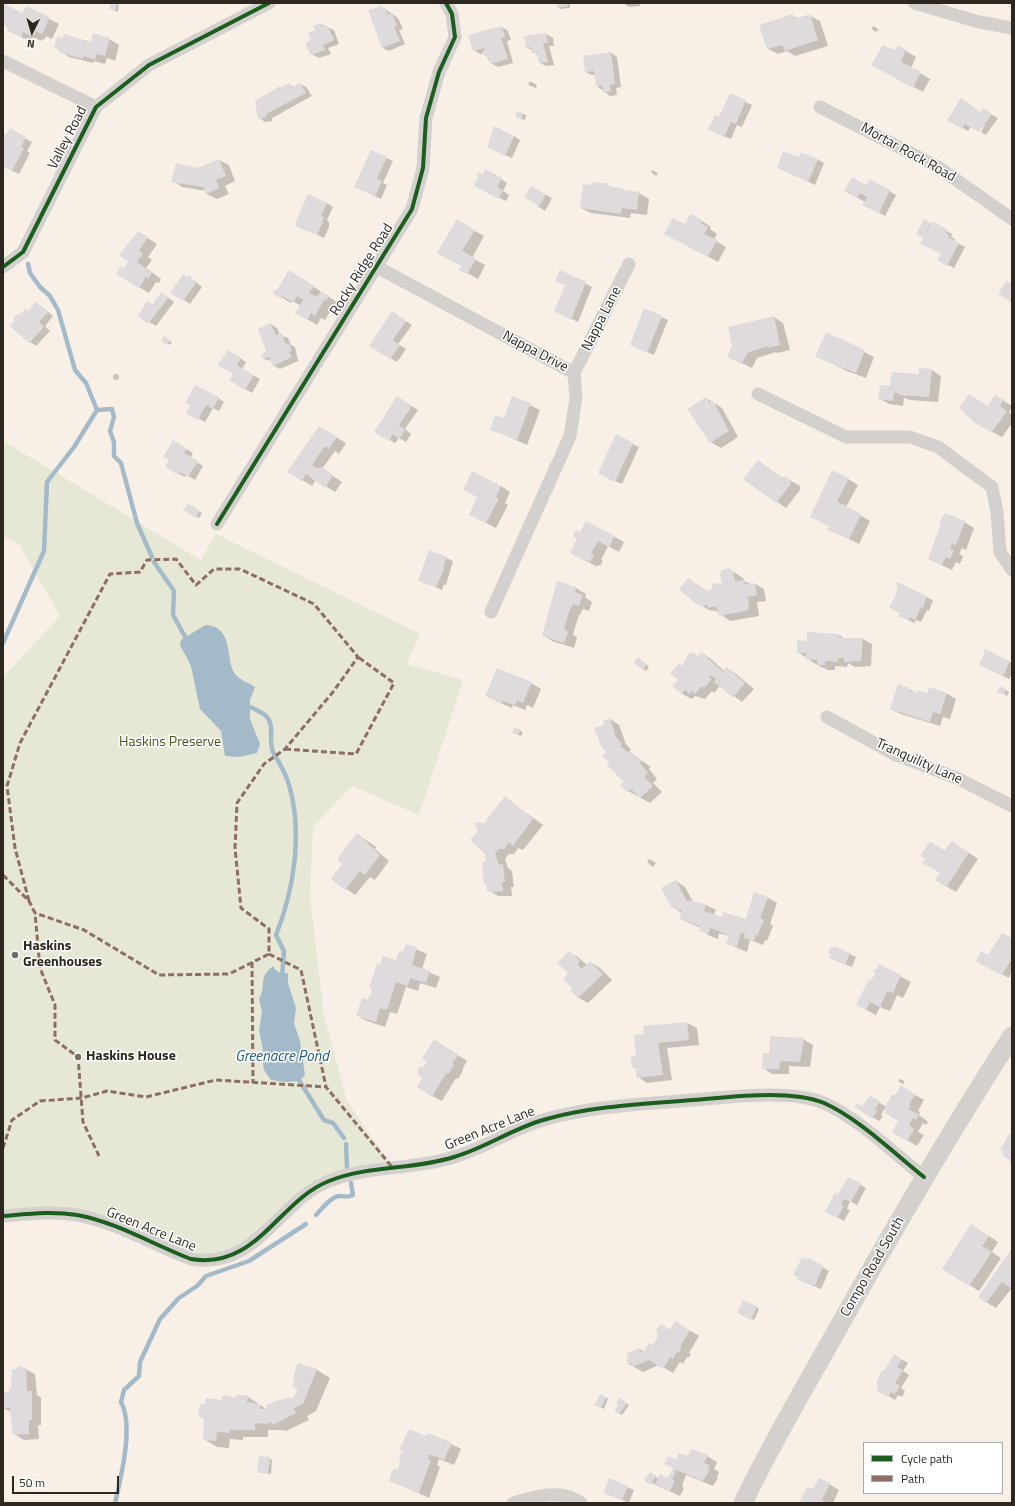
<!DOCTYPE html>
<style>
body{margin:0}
#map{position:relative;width:1015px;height:1506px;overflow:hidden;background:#f8f0e6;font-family:"Titillium Web",sans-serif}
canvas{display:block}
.frame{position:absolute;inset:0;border:4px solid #2e271f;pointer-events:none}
.legend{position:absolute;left:863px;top:1442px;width:140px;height:52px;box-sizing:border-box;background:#fff;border:1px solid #aba9a5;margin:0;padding:5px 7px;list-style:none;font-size:12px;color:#2e271f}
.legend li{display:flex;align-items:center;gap:8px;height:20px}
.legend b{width:20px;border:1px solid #aba9a5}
.north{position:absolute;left:12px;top:12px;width:40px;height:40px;-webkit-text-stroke:3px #fff;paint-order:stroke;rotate:185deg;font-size:11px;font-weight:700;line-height:16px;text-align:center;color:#2e271f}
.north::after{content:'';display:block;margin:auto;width:14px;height:18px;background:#2e271f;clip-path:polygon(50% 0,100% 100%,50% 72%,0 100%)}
.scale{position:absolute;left:12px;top:1476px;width:107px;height:18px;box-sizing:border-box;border:2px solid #2e271f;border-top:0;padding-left:5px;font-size:12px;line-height:14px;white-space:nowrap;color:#2e271f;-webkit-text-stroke:3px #fff;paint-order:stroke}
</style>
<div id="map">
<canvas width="1015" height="1506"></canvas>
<div class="frame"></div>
<ul class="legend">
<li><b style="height:5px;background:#1b5e20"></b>Cycle path</li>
<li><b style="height:5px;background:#8d6e63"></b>Path</li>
</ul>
<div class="north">N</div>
<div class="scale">50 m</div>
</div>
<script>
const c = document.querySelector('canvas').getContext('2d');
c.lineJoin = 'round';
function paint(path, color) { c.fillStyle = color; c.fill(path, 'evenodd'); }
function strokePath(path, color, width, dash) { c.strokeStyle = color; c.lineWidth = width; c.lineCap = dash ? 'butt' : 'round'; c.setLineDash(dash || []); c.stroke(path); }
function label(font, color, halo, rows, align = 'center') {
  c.font = font + ' "Titillium Web",sans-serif'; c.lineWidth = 3; c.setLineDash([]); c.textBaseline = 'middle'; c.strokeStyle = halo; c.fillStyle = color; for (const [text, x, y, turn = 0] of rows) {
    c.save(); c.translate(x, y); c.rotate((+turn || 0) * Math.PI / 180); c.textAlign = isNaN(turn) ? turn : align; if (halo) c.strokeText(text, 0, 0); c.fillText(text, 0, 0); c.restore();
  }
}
paint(new Path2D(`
 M3 441 201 560 216 534 420 634 407 664 463 680 419 815 352 786 313 827 310 897 324 1015 347 1101 392 1167 312 1190 264 1235 215 1260 77 1215 3 1216V677L60 616 19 544 3 536Z`), '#e7e7d5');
paint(new Path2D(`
 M205 625C235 626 225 661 235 674 241 681 247 682 255 687L250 700V719L260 744 257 753 239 757 225 756 221 731 200 709 191 666 180 645 181 640Z
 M273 966C276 972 281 974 288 973V983L296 1008 294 1023 300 1041 305 1075 299 1081 285 1082 271 1080 264 1070 262 1058 263 1051 259 1030 262 1012 259 999C267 986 257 979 273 966Z`), '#a5bac9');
paint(new Path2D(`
 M112 3 119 5 118 12 111 9Z
 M557 3H570V8L560 9 557 7Z
 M623 3H640V6L629 7Z
 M4 5 23 14 27 7 59 24 52 39 46 36 44 40 42 39 41 41 33 37 31 41 21 37 3 23Z
 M382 7 398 18 403 29 399 30 405 44 389 51 382 48 369 11Z
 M793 16 799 19 810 16 820 21 828 46 795 56 787 51 778 54 768 49Z
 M320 24 334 30 339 44 328 48 331 54 319 58 311 54 312 41Z
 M874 26 879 30 875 32 871 28Z
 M502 27 508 31 511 40 507 41 513 63 498 67 491 63 484 53 480 54 474 50Z
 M546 34 553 38 554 46H549L554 65 546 66 540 63 539 56 527 47 525 37Z
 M109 39 119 45 115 61 107 58 105 64 94 61 93 63 69 57 55 47Z
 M899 47 916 57 911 68 930 79 923 92 882 70Z
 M611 53 617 57 621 87 616 88 617 95 610 96 597 86 596 75H592L586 72Z
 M530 81 537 85 536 88 528 85Z
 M300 84 306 87 312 96 272 118V121L265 122 259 118 280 87 283 88 289 85 294 87Z
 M730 95 752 105 742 127 737 125 731 139 716 133 720 118Z
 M967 103 981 113 983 110 998 118 986 135 981 132 985 125 984 124 971 127 968 131 949 120Z
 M523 114 526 115 525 120 516 117Z
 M10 130 32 142 27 151 30 153 19 174 3 166V138L7 136Z
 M514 136 520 140 512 158 495 151Z
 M371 151 393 161 383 183 387 185 381 199 355 187Z
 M800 159H817L824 163 815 185 795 175Z
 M219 160 229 165 235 181 225 186 229 194 217 199 207 194 206 191 182 187 173 181Z
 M652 170 658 173 656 176 651 172Z
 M501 179 507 183 503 191 509 195 506 201 481 189Z
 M870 180 896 195 885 216 870 208 865 202 845 191 866 186Z
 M606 184 613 189 639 193 649 199 647 215 631 213 630 218 591 213 581 208 592 186Z
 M531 187 552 198 545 211 538 206 539 204Z
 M327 203 333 207 327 220 329 222V227L324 238 302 227Z
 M457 221 484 236 472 258 485 265 478 279 460 269 462 266Z
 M702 221 711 227 710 229 717 234 714 240 726 247 718 262 675 239 685 225Z
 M924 221 931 224 932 223 952 234 951 237 955 239 954 241 965 247 954 268 939 260 942 254 924 237 917 233Z
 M138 232 157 244 148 257 152 260 146 268 161 279 159 283 156 282 149 293 117 274 125 269 129 262Z
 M561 271 592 287 578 322 561 314 566 285 557 281Z
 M189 276 202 287 190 304 172 292Z
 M299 277 338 303 336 306 334 305 325 320 321 318 317 325 297 313 301 306 293 301 291 303 274 293Z
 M1006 282 1012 285V301L999 294Z
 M167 297 174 302 156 326 139 316Z
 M37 303 53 316 45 326 50 331 36 346 30 342 20 316 28 312Z
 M398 316 412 325 398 344 406 349 397 362 370 346Z
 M661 317 668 320 654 355 638 348Z
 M774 317 783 323 790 350 778 353 776 352 757 358 752 368 729 357Z
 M270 324 277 328 280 335 288 338 291 345 295 347 298 361 280 369 274 366 272 361 264 359 267 352Z
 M826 333 874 357 866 378 847 371 817 356Z
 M164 337 172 342 170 345 162 340Z
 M228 351 246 362 242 369 260 379 252 393 245 389 234 374Z
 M932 370 941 376 938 402 910 400 904 398 903 406 889 404 879 398 891 387Z
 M113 377a3 3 0 1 1 6 0a3 3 0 1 1-6 0Z
 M996 396 1012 406 1009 413 1012 414V423L1002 437 987 429 989 407Z
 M513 397 540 410 527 445 491 429 504 419Z
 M218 398 224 402 219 411 213 408 205 422 188 413Z
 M706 398 722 408 738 437 721 448 711 442Z
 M404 401 418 410 405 429 411 434 406 442 399 438 395 443 376 432Z
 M329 433 346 443 339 454 335 451 322 469 342 482 335 492 316 480 312 486 302 480Z
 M616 436 639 447 622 484 605 477Z
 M174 442 193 453 190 458 203 466 195 480 186 475 185 477 167 467 171 460Z
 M758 461 783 478H786L800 486V490L786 508 745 479Z
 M848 479 858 485 846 507 870 521 859 544 829 529 830 526 821 522Z
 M501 486 510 492 505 503 508 505 496 528 470 515 478 497Z
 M188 505 202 513 199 518 185 510Z
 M964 522 974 528 966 550 962 548 959 554 963 556 960 564 956 562 952 570 929 559Z
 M581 533 615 537 624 542 619 552 608 546 601 560 603 561 600 566 597 565V567L571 552Z
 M430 551 453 561 446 585 444 584 442 590 419 580Z
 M729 569 743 578 744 581 751 584H755L764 589 766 601 757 602 759 616 730 621 716 611 709 610 699 604 688 579 707 591 723 585Z
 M558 582 576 588 586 594 585 597 592 602 589 611 583 609 578 618 573 634 577 638 574 648 552 641 543 635Z
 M926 597 933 600 929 611 927 610 921 622 916 620 914 623 899 615 901 613Z
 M808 633 839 635 845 639H863L872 644 871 666 855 667 848 663 847 667 835 666V670H828L817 665 798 652 808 642Z
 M985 650 1012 663V674L1009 679 987 668Z
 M702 653 711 659 724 671 727 668 736 674 754 689 742 702 720 686 714 693 712 691 705 699 695 696 692 699 682 694 679 680 683 667Z
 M639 658 649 667 646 671 643 669Z
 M531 683 541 689 533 708 527 705 525 710 513 705 512 708 496 701Z
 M1001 687 1009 692 1007 696 999 691Z
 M909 689 917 694 946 693 956 699 950 719 943 717 940 726 901 714 891 709Z
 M610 719 619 725 626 744 631 750 629 752 651 767 649 769 657 779 653 783 662 792 650 803 628 791 625 782 611 763 608 752 605 725Z
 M515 728 523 732 521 736 513 733Z
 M505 798 543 825 523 850 518 848 514 854H509L505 859 508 868 512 871 514 887H511L512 896H498L488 890 487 885 485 884 487 862 484 824Z
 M357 834 376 847 375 849 389 861 375 880 370 877 355 895 332 879 344 863Z
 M930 842 945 851 962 848 978 859 956 892 936 880 941 872 926 859Z
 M649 859 656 863 653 867 647 862Z
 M676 881 685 887 693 902 706 905 716 910 714 915 723 918 747 920 767 897 777 903 770 924 773 926 767 941 765 940 763 945 750 940 747 952 728 944 730 937 728 936 719 933 718 939 710 936 700 930 701 928 680 919 682 913 672 907Z
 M1012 939V971L1009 978 977 961 989 957Z
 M406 945 427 954 422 969 440 977 436 988 420 983 418 991 406 987 397 1014 390 1012 385 1027 367 1021 357 1015 371 996 381 967 397 961 404 953Z
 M835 947 856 957 852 967 837 961 832 954Z
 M569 952 579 958 587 965 590 962 600 968 612 980 588 1003 579 998 572 990 574 988 569 973Z
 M880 966 911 982 903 998 897 995 890 1011 880 1007 876 1015 857 1005Z
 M687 1023 697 1028 699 1045 667 1048 672 1080 647 1083 638 1077 637 1069 633 1067 645 1035Z
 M803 1039 813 1045 810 1067 789 1066V1074H772L763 1068Z
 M444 1046 467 1061 462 1070 463 1071 458 1079 456 1078 442 1101 432 1096 424 1077V1068Z
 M901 1079 904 1081V1084L899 1082V1080Z
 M901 1087 924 1100 918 1111 920 1112 919 1115 928 1122 926 1125 923 1123 918 1132 924 1135 917 1146 893 1132 900 1121 884 1109 881 1115 883 1116 879 1121 856 1107H862L870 1097 887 1107Z
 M848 1178 866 1188 857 1205 850 1201 847 1209 850 1210 844 1221 826 1211 839 1195Z
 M981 1231 998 1242 992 1252 1001 1258 979 1291 943 1269Z
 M1012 1251V1288L996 1308 986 1302Z
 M809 1259 829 1271 821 1289 799 1280Z
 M756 1307 759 1309 754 1320 741 1315Z
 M676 1322 699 1336 689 1353 691 1354 689 1357H687L683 1364 680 1362 673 1373 659 1365 643 1372 629 1364 640 1349 645 1352 653 1346 671 1331Z
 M894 1355 908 1363 903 1371 909 1375 901 1388 905 1391 902 1397 898 1395 895 1400 878 1390 881 1378 879 1376 882 1371 884 1372Z
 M298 1364 317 1370 330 1378 316 1411 307 1416 309 1420 286 1431 283 1430H268V1437H243V1440L230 1439 229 1448 217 1447 204 1439 223 1401 247 1396 266 1409 280 1400 282 1401 295 1398 298 1389 294 1386Z
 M25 1369 35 1374 37 1395 41 1398V1425H38L39 1439 24 1440 14 1434 11 1412 3 1408V1393H10Z
 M606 1397 608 1399 604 1409 598 1406Z
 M620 1399 629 1405 622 1415 616 1411 620 1405Z
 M427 1437 451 1444 461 1449 454 1465 439 1459 437 1465 440 1467 429 1498 390 1480Z
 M707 1456 717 1462 714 1469 719 1472 717 1477 718 1478 713 1486 686 1475 682 1486 684 1488 680 1496 645 1480 650 1473 659 1479H669L676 1460Z
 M269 1458 272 1460 271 1474 258 1472Z
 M829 1484 839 1490 833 1503H800L813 1491Z
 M627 1487 634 1490 629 1503 605 1492Z`), '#0003');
strokePath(new Path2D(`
 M97 410 112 409 114 417 110 431 114 442V456L121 463 137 523 152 557
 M154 562 174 591 173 615 188 642
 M3 643 44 551 47 482 74 447 97 410 86 383 75 370 58 310 50 296 40 287 30 273 28 264
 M246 705C252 708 263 712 267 717 275 726 268 741 273 752 279 763 286 773 289 785 303 833 294 890 276 935L284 951 282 978
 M297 1077 324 1120 333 1123 344 1138
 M346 1144 347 1168
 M316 1215C322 1209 331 1196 340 1196 345 1196 347 1198 353 1195L351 1183
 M115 1503C121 1477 134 1426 121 1402L124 1390 139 1376 140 1362 160 1319 179 1298 197 1286 206 1276 249 1261 306 1224`), '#a5bac9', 4.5);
paint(new Path2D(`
 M111 3H117L115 11 109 9Z
 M556 3H568V6L557 8Z
 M4 4 22 13 26 6 50 17 42 34 36 31 34 35 32 34 31 36 23 32 21 37 10 32 7 29 8 26 3 24Z
 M382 6 383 9 385 8 388 15 392 13 397 25 394 27 400 41 382 48 368 10Z
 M793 14 795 19 810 14 818 40 785 51 782 45 767 49 759 25Z
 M320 23 322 27 327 25 334 40 323 45 325 50 312 55 310 54 305 43 311 40 308 33 315 30 313 26Z
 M502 26 505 37 501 38 508 59 490 64 489 58 487 59 486 54 483 55 482 51 485 50 484 48 473 51 468 35Z
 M93 33 110 38 105 56 97 54 95 60 84 56 83 59 59 52V49L54 47 57 37 62 38 64 34 91 42Z
 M546 33 548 43H543L548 62 539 63 537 53H532L531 47 526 48 524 36Z
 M883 45 895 50 898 45 906 50 901 62 921 72 913 88 871 65Z
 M611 52 615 84 610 85 611 91 603 93 602 86H596L594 71 585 72 583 56Z
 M289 83 291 88 300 83 306 93 266 114V117L258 119 255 101 280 86 281 88Z
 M730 93 746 100 736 124 731 122 724 137 708 129 715 115 719 117Z
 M961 98 980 112 983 108 992 114 979 132 965 124 962 129 947 120Z
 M517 111 523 113 522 119 515 117Z
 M494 126 514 136 505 156 487 147Z
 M10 128 26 137 21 147 24 148 12 171 3 166V136L4 134 6 135Z
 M371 150 387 157 377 179 382 181 375 196 354 187Z
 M783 151 799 157 801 152 818 159 808 182 777 168Z
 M219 159 226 176 216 180 219 188 206 194 203 187 171 182 176 163 198 168Z
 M485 169 502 178 497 187 503 190 499 199 474 186 476 179 477 180 479 177 476 176 478 172 483 174Z
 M852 177 866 185 870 179 890 190 879 213 862 205 867 197 860 193 857 198 844 191Z
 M592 182 607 183 606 186 624 189V190L639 192 637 210 622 208 621 214 580 208 583 184 591 185Z
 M531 186 546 194 538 208 536 207 538 205 524 198Z
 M308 194 327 203 321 216 324 217 322 222H323L317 235 297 227 295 224Z
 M690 214 702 220 701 223 708 227 704 234 717 240 708 257 664 234 673 218 685 224Z
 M457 219 475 230 462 251 476 259 467 274 459 270 461 266 437 253Z
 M924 219 930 223 924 236 932 221 947 229 945 232 949 235 948 237 959 243 947 266 937 260 941 254 920 244 923 238 916 234Z
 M138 231 148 237 139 251 143 254 137 262 152 273 148 279 146 277 139 288 116 274 121 266 124 268 128 262 119 255Z
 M289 270 314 286 309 293 317 297 321 291 329 296 326 301 324 300 315 316 311 313 307 320 295 313 303 300 297 296 293 303 283 296 281 299 272 293 275 289 277 290Z
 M560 270 586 282 571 320 554 311 565 285 555 281Z
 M183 274 187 277 189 275 196 283 183 301 170 293Z
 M1006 281 1012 284 1011 302 998 294Z
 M161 292 169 297 148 324 138 316 147 301 153 304Z
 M36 302 48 312 39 322 44 327 29 343 10 326 15 320 13 318 18 313 19 315 25 309 28 311Z
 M644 308 662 316 647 353 630 345Z
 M392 311 406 321 393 340 400 345 390 359 369 346Z
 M774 316 780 345 768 348 767 346 747 353 742 364 727 357 732 346 728 327Z
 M270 323 276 335 282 333 286 344 289 343 292 351 289 352 292 357 273 366 269 357 263 359 261 354 266 351 258 329Z
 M826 332 865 350 856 373 815 357Z
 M164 336 170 340 167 345 161 341Z
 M228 350 241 358 237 365 254 375 245 390 229 380 233 374 218 365Z
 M919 368 932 369 929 397 899 395V393H894L893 401 878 399 880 385 890 386 892 372 919 374Z
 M195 385 219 397 213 409 206 405 198 420 186 414 190 406 185 403Z
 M969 394 988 406 995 395 1004 400 1000 406 1007 411 992 432 976 424 959 408Z
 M397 396 412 406 399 425 405 430 399 439 393 434 389 441 374 432Z
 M512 396 531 403 517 440 490 430 495 415 504 418Z
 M706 397 710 403 713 401 729 431 710 443 687 409Z
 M319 426 337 437 329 449 325 446 312 465 318 469 320 467 325 469 333 475 325 488 306 474 302 481 287 472Z
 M616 434 633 443 615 482 598 473Z
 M173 440 187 449 184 453 198 461 188 477 180 472 178 475 165 467 169 460 163 457Z
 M758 460 781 477H786L790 479 791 484 776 503 743 479Z
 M832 470 849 478 837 501 861 514 849 539 827 530 829 526 810 517Z
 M472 471 501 486 496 497 499 498 486 523 469 515 477 497 463 490Z
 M188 503 200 511 196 518 183 510Z
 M945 513 965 521 956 545 952 544 950 548 954 550 950 559 946 557 942 565 928 559 941 523 939 522Z
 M586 521 615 536 609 547 598 541 591 553 594 554 590 562 587 560V562L570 553 577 539 573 536 576 530 580 532Z
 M429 550 447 557 443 567H445L436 587 418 581Z
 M729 568 733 571 735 581 744 580 745 584 755 583 757 595 748 597 749 610 719 616 716 606 708 608V605L702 606 698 605 679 590 688 578 706 591 712 589V586L715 583 722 584 720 574 722 570Z
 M557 581 576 587 575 592 583 595 579 606 573 604 569 612 564 628 568 632 564 643 542 636Z
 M897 582 927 596 923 608 921 607 915 620 909 617 908 620 898 616 900 613 889 607 895 597 898 586 896 585Z
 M807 632 839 634V638H863L861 661 844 662V658H838V662L825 661V665H817V660H806V653H797V640L807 641Z
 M985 649 1010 661 1003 676 979 665 985 652 983 651Z
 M701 652 723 672 726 667 745 683 734 696 732 697 714 682 716 679 711 675 709 677 712 679 704 688 702 686 695 694 691 691 689 694 685 690 682 694 672 686 678 680 670 674 673 670 679 663 682 666 689 653H693L698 656Z
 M638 657 647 664 643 670 634 663Z
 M497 668 532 682 523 703 517 700 515 705 503 701 502 704 485 696Z
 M898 684 909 688 908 690 916 693 917 690 927 693 929 687 947 693 940 714 933 712 930 722 890 709Z
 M1000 686 1006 689 1004 695 997 692Z
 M610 718 616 737 622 744 620 746 635 757 637 756 642 761 640 763 648 773 644 777 653 786 640 798 631 789 627 792 620 785 624 782 607 765 609 763 602 756 606 752 601 746 594 728 604 725 603 721Z
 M514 727 520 729 518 735 512 733Z
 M505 796 533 819 513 846 509 842 504 849H499L495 853 499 865 503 864 505 882H502L503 891 491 892 487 891 486 884H484L482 866 483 862 486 861 485 854 470 840 478 831 475 825 477 822 484 823Z
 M357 833 380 855 365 875 360 871 345 890 331 879 342 864 337 859Z
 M930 841 944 851 952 841 969 853 946 887 935 880 940 873 922 863 925 859 920 856Z
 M676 880 686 900 706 904 704 911 722 917 723 912 746 919 754 892 768 897 760 918 764 920 757 936 755 935 754 941 744 938 745 934 741 933 737 947 726 944 729 937 726 936V934L710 928 708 934 699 931 700 926 679 919 682 911 671 907 661 888Z
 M1002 933 1012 938V954L1010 957 1012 958 1002 975H1000L976 961 981 951 988 955Z
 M406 944 417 947 412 965 430 971 426 983 410 978 408 986 396 982 387 1010 380 1008 376 1022 356 1016 362 998 367 1000 370 996 372 989 369 988 377 964 380 965 383 956 396 960 399 951 403 952Z
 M831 946 834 948V946L850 953 845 965 829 958 831 954 828 953Z
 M569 951 580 961 577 964 582 969 590 961 603 974 578 998 570 990 572 988 563 979 568 973 557 963Z
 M879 964 901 975 893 993 887 991 880 1007 870 1002 866 1010 856 1005 869 979 872 980 875 973 873 972 874 969 876 970Z
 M687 1022 689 1040 658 1043 663 1075 637 1078 635 1067 632 1068 631 1056H636L634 1035 644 1034 643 1026Z
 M770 1036 804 1038 800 1062 780 1061 779 1069H762L763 1053H769Z
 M434 1039 458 1055 452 1064 454 1065 448 1074 446 1073 432 1097 417 1087 422 1078 418 1075 417 1071 419 1067H423L427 1062 422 1059Z
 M901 1085 915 1094 909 1105 911 1106 909 1109 919 1115 916 1120 913 1118 909 1125 914 1129 907 1141 892 1132 898 1121 885 1113 886 1111 884 1110 892 1094 895 1096Z
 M870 1096 880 1101 875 1110 878 1111 872 1118 854 1107 857 1103 862 1106Z
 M1009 1134 1012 1136V1164L1009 1162 1010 1160 1002 1155 1004 1152 1000 1150Z
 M848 1177 861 1184 851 1202 844 1199 841 1204 844 1206 837 1218 825 1212 835 1192 838 1194Z
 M971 1224 989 1236 982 1246 992 1252 969 1286 942 1269Z
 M1012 1248V1289L1002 1282 986 1303 978 1297Z
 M802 1257 808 1260 809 1258 823 1266 815 1286 797 1280 799 1278 793 1275Z
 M743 1300 757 1306 751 1320 737 1313Z
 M675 1321 690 1330 680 1347 681 1348 679 1353 677 1352 673 1359 670 1357 663 1369 649 1360 632 1367 631 1363 628 1365 626 1359 628 1358 627 1353 640 1348 641 1352 644 1351 649 1343 653 1345 658 1336 656 1330 659 1326 663 1325 670 1330Z
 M894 1354 902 1359 897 1367 903 1370 895 1383 900 1386 895 1394 891 1392 888 1397 877 1391 879 1387 876 1385 882 1369 884 1371Z
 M298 1363 317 1369 303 1404 294 1408 296 1413 273 1425 271 1422 267 1424 255 1423V1430H230V1433L217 1432 216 1441 203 1440 204 1419 200 1417 198 1412 200 1405 205 1403 206 1398 222 1400V1396L226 1395 235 1398V1395H248L247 1402 260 1404V1409H263L267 1408 266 1405 280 1399 281 1401 289 1397 290 1399 294 1397 298 1388 292 1387 295 1378 293 1377Z
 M19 1366 26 1368 27 1391H32V1420H29V1434L13 1435 10 1408H4L3 1392H9V1387H11L12 1369H18L17 1367Z
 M600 1394 606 1397 601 1408 594 1405Z
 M620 1398 627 1403 619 1414 614 1411 618 1405 616 1403Z
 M409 1429 426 1436 428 1433 452 1443 444 1460 429 1454 428 1459 431 1460 419 1493 389 1481 391 1473 394 1468 397 1470 401 1461 398 1460 402 1452 399 1450Z
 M691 1449 708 1455 704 1463 710 1465 708 1470 709 1471 703 1481 676 1470 672 1480 675 1481 670 1491 655 1484 660 1474 668 1478 673 1468 664 1464 668 1456 676 1459 679 1453 688 1456Z
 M259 1456 270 1457 268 1474 257 1472Z
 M650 1472 656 1476 650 1485 644 1480Z
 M609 1478 628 1486 622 1500 603 1493Z
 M819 1478 830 1483 822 1500 829 1503H799L807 1487 813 1489Z`), '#dfdbdc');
strokePath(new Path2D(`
 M914 3 979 22 1012 28
 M3 61 96 107
 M820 107 938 167 1012 219
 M3 267 23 252 96 107 149 65 269 3
 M377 267 574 373
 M574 373 629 264
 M758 394 846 437H910L938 447 992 487 997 512 1000 552 1012 570
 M217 524 412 209 423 168 426 118 439 72 455 37 452 14 446 3
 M491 612 570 436 576 398 574 373
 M827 717 896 755 959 779 1012 806
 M3 1216C28 1214 52 1211 77 1215 116 1222 154 1245 191 1259 257 1270 278 1201 329 1181 369 1165 414 1170 454 1157 485 1148 512 1129 543 1120 591 1106 643 1104 693 1100 732 1097 789 1089 824 1103 858 1118 895 1154 924 1177
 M513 1503C536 1497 560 1488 581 1503`), '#d3d0cd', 13);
strokePath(new Path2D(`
 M743 1503C771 1444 805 1387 837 1330 893 1230 950 1132 1012 1036`), '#d3d0cd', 19);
strokePath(new Path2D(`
 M285 749 356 754 394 683 358 657
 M3 875 29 901 35 913 40 968 55 1005V1040L78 1057 83 1122 99 1156
 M29 901 15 848 7 786 20 743 110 574 140 572 147 560 176 559 196 585 214 569H240L314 604 358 657 333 692 285 749 264 764 237 803 235 848 241 908 269 929V954L229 974 159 975 84 930 35 913
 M269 954 301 970 326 1087 392 1167
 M252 962 253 1083
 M3 1148 12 1120 40 1101 82 1098 107 1091 146 1097 216 1080 326 1087`), '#8d6e63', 3, [6, 3]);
strokePath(new Path2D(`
 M3 267 23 252 96 107 149 65 269 3
 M217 524 412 209 423 168 426 118 439 72 455 37 452 14 446 3
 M3 1216C28 1214 52 1211 77 1215 116 1222 154 1245 191 1259 257 1270 278 1201 329 1181 369 1165 414 1170 454 1157 485 1148 512 1129 543 1120 591 1106 643 1104 693 1100 732 1097 789 1089 824 1103 858 1118 895 1154 924 1177`), '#1b5e20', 4);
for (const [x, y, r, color] of [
 [15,955,4,"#756d65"],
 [78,1057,4,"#756d65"]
]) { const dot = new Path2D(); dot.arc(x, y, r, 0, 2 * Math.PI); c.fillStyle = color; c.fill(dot); strokePath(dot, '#fff', 1.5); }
label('14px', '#2e271f', '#fff', [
 ["Valley Road",68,138,-63],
 ["Mortar Rock Road",908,153,29],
 ["Rocky Ridge Road",362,270,-58],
 ["Nappa Lane",602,319,-63],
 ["Nappa Drive",535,352,28],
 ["Tranquility Lane",919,762,24],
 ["Green Acre Lane",490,1129,-22],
 ["Green Acre Lane",151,1230,22],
 ["Compo Road South",873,1267,-60]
]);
label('14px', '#4c561c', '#fff', [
 ["Haskins Preserve",170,743]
]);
label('bold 14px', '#2e271f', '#fff', [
 ["Haskins",23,947],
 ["Greenhouses",23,963],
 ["Haskins House",86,1057]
], 'left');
label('italic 15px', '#22597d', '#fff', [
 ["Greenacre Pond",282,1057]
]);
</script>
